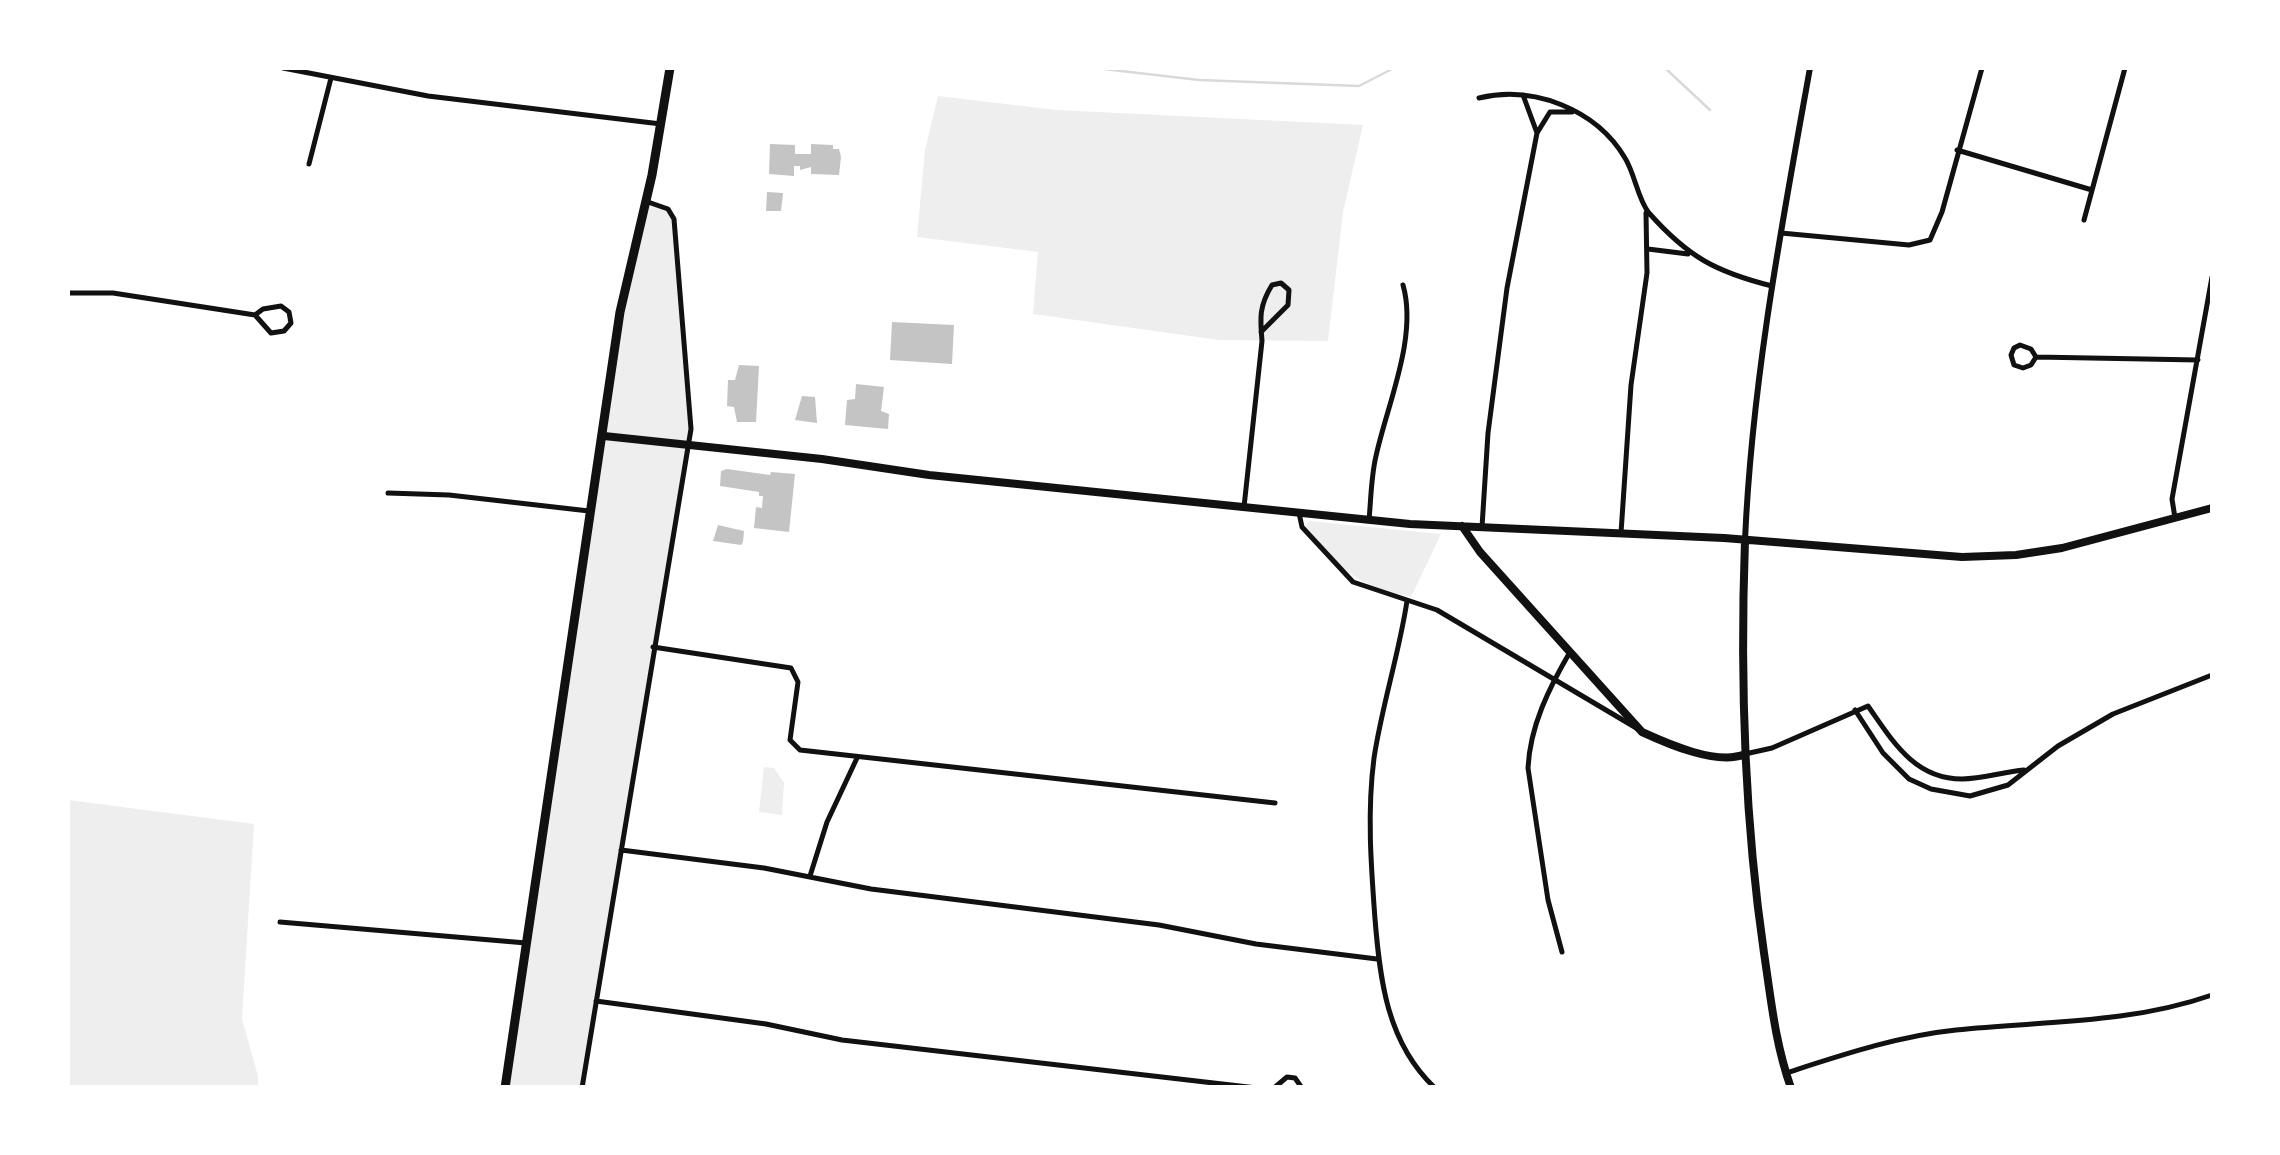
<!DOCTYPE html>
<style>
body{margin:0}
#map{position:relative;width:2280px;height:1155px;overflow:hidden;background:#fff;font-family:"Titillium Web",sans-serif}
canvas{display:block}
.frame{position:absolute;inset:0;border:70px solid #fff;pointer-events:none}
</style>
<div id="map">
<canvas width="2280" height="1155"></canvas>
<div class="frame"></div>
</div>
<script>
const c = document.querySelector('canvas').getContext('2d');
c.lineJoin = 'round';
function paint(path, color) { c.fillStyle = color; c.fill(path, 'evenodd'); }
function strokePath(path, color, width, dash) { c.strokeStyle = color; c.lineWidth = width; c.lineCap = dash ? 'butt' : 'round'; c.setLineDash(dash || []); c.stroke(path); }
paint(new Path2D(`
 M938 96 1057 110 1363 125 1343 212 1328 341 1219 340 1033 314 1038 252 917 237 925 150Z
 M645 201 672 213 691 429 582 1087 505 1088 620 312Z
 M1309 521 1441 534 1411 597C1350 583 1346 572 1306 527Z
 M764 767 774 768 784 783 782 815 759 812Z
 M68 800 254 824 242 1019 258 1076V1087H68Z`), '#eee');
strokePath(new Path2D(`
 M1095 68 1199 80 1359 86 1394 68
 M1665 68 1710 110`), '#d9d9d9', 2.5);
paint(new Path2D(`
 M770 144 795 145V154H811V144L833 145V149H839L841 157 839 175 811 174V167L800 170V166H794V176L769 174Z
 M767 192 783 193 781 211H766Z
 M892 322 954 325 952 364 890 360Z
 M739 365 759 366 756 422H737L734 407 727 406 728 380H735Z
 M856 384 884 387 881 411 889 414 888 429 845 425 847 400 855 399Z
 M802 396 815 397 817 423 795 420Z
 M727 469 770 475 771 472 795 474 789 532 754 528 756 507 762 508 763 496H759V492L720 486 721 471Z
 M718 525 744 531 743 542 741 545 713 541Z`), '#c4c4c4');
strokePath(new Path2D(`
 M283 68 428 96 661 124
 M1479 98C1533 85 1596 109 1625 158 1635 174 1638 200 1649 213 1688 257 1716 272 1772 286
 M1537 133 1550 112H1572
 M1957 150 2092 190
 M309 164 331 78
 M2084 220 2125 68
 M1781 233 1909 245 1930 240 1942 212 1982 68
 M1648 249 1688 254
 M68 293H113L255 315 263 309 281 306 289 312 291 323 284 331 271 333 255 315
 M2036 357 2031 365 2023 368 2014 365 2011 355 2014 348 2020 345 2031 349 2036 357 2198 360
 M388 493 449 495 589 511
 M1244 507 1262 341C1260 318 1259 306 1272 285L1281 283 1289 290 1288 305 1261 332
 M1299 513 1302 527 1353 582 1437 610 1638 729
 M2175 518 2172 499 2212 277
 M1369 520C1371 499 1371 477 1376 456 1387 405 1418 337 1403 285
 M1482 527 1488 433 1507 288 1537 133 1523 95
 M1621 533 1631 385 1647 273 1646 213
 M1407 601C1399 654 1382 705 1374 758 1367 812 1371 865 1375 919 1380 980 1387 1043 1435 1088
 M653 647 791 668 798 682 790 740 800 750 1275 803
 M1855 710 1883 753 1909 779 1931 789 1970 796 2008 785 2058 746 2113 714 2212 675
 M1745 754 1772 748 1868 706C1892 740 1914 779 1962 779 1982 779 2003 772 2024 770
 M621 850 764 868 871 889 1159 925 1256 944 1377 959
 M810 876 827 822 857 758
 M280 922 526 943
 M1562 952 1548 900 1528 768C1530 726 1549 688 1570 652
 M596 1001 766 1024 842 1040 1257 1088
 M1786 1073C1842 1055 1898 1036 1956 1030 2043 1021 2129 1024 2212 995
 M582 1088 691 429 674 219 668 209 648 202
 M1274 1088 1287 1077 1295 1078 1302 1088`), '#111', 5);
strokePath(new Path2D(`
 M1745 540C1752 380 1782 224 1810 68`), '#111', 6);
strokePath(new Path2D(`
 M604 436 822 459 929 475 1410 524 1724 538 1962 557 2016 555 2062 548 2212 508
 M1462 526 1480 552 1642 732C1668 744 1718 766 1745 754
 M1745 540C1740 678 1744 816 1764 953 1771 999 1775 1043 1791 1088`), '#111', 8);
strokePath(new Path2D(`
 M505 1088 620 312 652 175 670 68`), '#111', 9);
</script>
